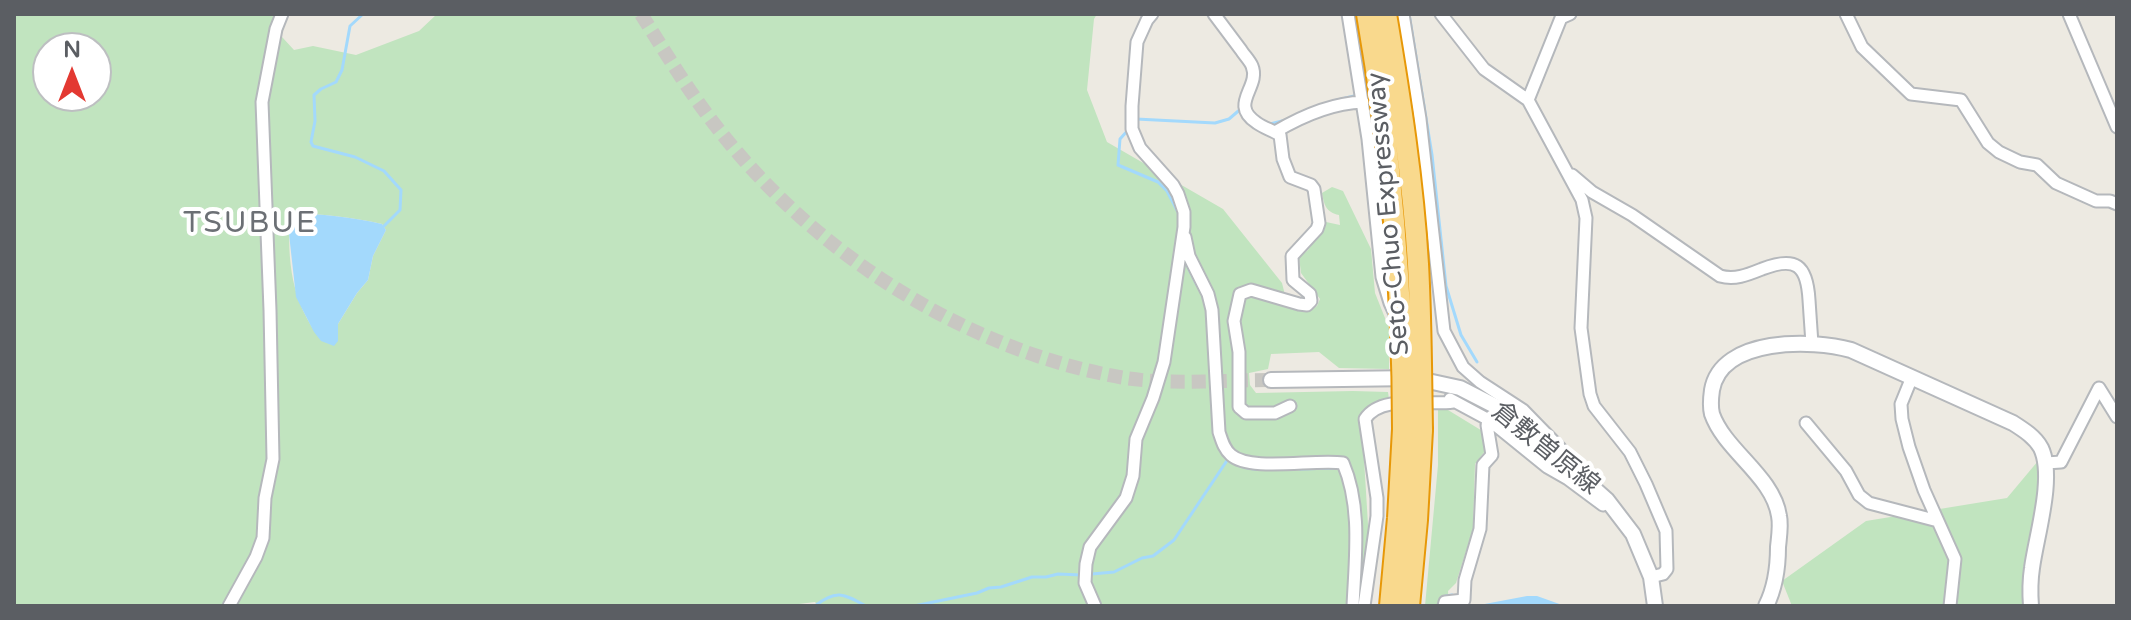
<!DOCTYPE html>
<meta charset="utf-8">
<style>
body{margin:0}
#map{position:relative;width:2131px;height:620px;overflow:hidden;background:#edeae2;font-family:"Varela Round",sans-serif}
canvas{display:block}
.frame{position:absolute;inset:0;border:16px solid #5b5e63;pointer-events:none}
.north{position:absolute;left:32px;top:32px;width:80px;height:80px;box-sizing:border-box;background:#fff;border:2px solid #bdbfc1;border-radius:50%;rotate:0deg;font-size:22px;font-weight:700;line-height:32px;text-align:center;color:#5b5e63}
.north::after{content:'';display:block;margin:auto;width:28px;height:36px;background:#e33932;clip-path:polygon(50% 0,100% 100%,50% 72%,0 100%)}
</style>
<div id="map">
<canvas width="2131" height="620"></canvas>
<div class="frame"></div>
<div class="north">N</div>
</div>
<script>
const c = document.querySelector('canvas').getContext('2d');
c.lineJoin = 'round';
function paint(path, color) { c.fillStyle = color; c.fill(path, 'evenodd'); }
function strokePath(path, color, width, dash) { c.strokeStyle = color; c.lineWidth = width; c.lineCap = dash ? 'butt' : 'round'; c.setLineDash(dash || []); c.stroke(path); }
function label(font, color, halo, rows, align = 'center') {
  c.font = font + ' "Varela Round","Noto Sans JP",sans-serif'; c.lineWidth = 8; c.setLineDash([]); c.textBaseline = 'middle'; c.strokeStyle = halo; c.fillStyle = color; for (const [text, x, y, turn = 0] of rows) {
    c.save(); c.translate(x, y); c.rotate((+turn || 0) * Math.PI / 180); c.textAlign = isNaN(turn) ? turn : align; if (halo) c.strokeText(text, 0, 0); c.fillText(text, 0, 0); c.restore();
  }
}
paint(new Path2D(`
 M14 14H275L271 25 294 50 313 46 356 55 419 31 437 14H1097L1094 19 1087 90 1107 142 1223 209 1282 283 1288 307 1311 310 1317 306 1320 299 1301 273 1299 257 1308 250 1326 222 1340 225 1339 215C1326 212 1324 205 1322 193L1332 187 1343 191 1371 249 1375 293 1389 328V369L1339 368 1319 352 1271 354 1268 369 1249 373 1250 385 1256 393 1353 391 1388 392 1389 399 1383 400 1358 417 1364 459 1369 541 1357 606H818L815 602 799 604 800 606H14ZM48 48H96V96H48ZM290 213C321 214 352 217 382 224L386 230 373 256 368 280 357 293 338 324 322 341C291 302 287 261 290 213Z
 M1438 408 1448 410 1484 432 1485 451 1475 464 1473 529 1456 583 1448 591 1449 606H1425L1438 465Z
 M2038 461 2041 484 2026 606H1792L1782 581 1866 521 2007 498Z`), '#c1e4bf');
paint(new Path2D(`
 M290 213C321 214 352 217 382 224L386 230 373 256 368 280 357 293 338 324V341L334 346 321 341 314 332 296 297 289 234Z
 M1527 596H1537L1565 606H1474Z`), '#a3d9fc');
strokePath(new Path2D(`
 M363 14 350 26 342 70 336 82 321 89 314 95 315 121 311 142 313 146 355 157 384 171 401 190 400 210 381 229
 M1409 14 1432 155 1446 286 1461 335 1477 362
 M1333 101 1354 96
 M1136 119 1215 123 1229 119 1243 107
 M1270 124 1286 120
 M1128 130 1120 139 1118 165 1158 182 1167 191 1179 214
 M1188 267 1197 285
 M1227 459C1242 470 1259 470 1277 469
 M1300 469 1333 468
 M1092 574 1114 572 1142 558 1153 556 1174 540 1228 459
 M815 606C836 589 844 594 866 606
 M914 606 977 593 989 588 1001 587 1032 577H1046L1058 574 1081 575
 M1437 606 1446 596 1452 595`), '#a3d9fc', 3);
strokePath(new Path2D(`
 M641 14C667 55 692 97 723 135 820 257 970 352 1125 378 1171 385 1224 380 1271 380`), '#c8c7c2', 14, [14, 7]);
const minor = new Path2D(`
 M1214 14C1223 26 1232 38 1241 50 1244 55 1250 61 1252 66 1261 87 1228 104 1257 123 1264 128 1272 130 1280 135L1283 159 1290 177 1311 185 1314 189 1319 223 1317 229 1292 256 1293 280 1310 294 1311 301 1307 305 1299 304 1251 290 1240 294 1234 321 1239 352V407L1246 413H1275L1290 406
 M1348 14 1368 139 1382 277 1390 303 1396 316
 M1403 14 1420 119 1444 331 1463 367 1480 382 1523 410 1560 448 1568 462
 M1441 14 1484 69 1528 100 1582 200 1586 218 1581 328 1590 394 1594 406 1630 452 1646 484 1666 531 1667 569 1663 574 1651 577
 M1846 14 1862 47 1911 94 1961 100 1988 143 1999 152 2020 162 2037 165 2056 183 2096 201H2110L2117 204
 M2069 14 2117 127
 M1528 100 1561 18 1570 14
 M1275 132C1302 116 1331 103 1363 102
 M1572 175 1592 192 1632 215 1720 276C1735 280 1747 275 1762 269 1796 256 1807 265 1809 300 1810 315 1811 329 1812 344
 M1185 237 1189 256 1208 294 1212 310 1219 432C1222 441 1224 449 1231 455 1250 472 1314 459 1343 463 1362 507 1355 559 1353 606
 M1912 377 1901 404 1902 419 1909 447 1924 490 1955 559 1950 606
 M1450 399 1489 420 1547 467 1568 479 1603 505
 M1806 423 1846 471 1859 495 1869 503 1938 521
 M2046 463 2061 462 2099 388 2117 417
 M229 606 256 557 263 538 265 498 273 459 270 310 262 102 276 29 282 14
 M1095 606 1085 583 1086 564 1090 547 1126 498 1133 476 1136 439 1153 398 1164 362 1184 227V212L1178 194 1173 185 1140 148 1132 129V106L1137 42 1147 20 1152 14
 M1364 606 1377 516V498L1365 419C1381 394 1426 406 1453 402
 M1444 606 1445 602 1464 600 1465 580 1480 529 1483 465 1492 455 1487 425 1490 422`);
const tertiary = new Path2D(`
 M1271 380 1414 378 1460 388 1497 407 1571 468 1607 500 1633 534 1651 577 1655 606
 M1766 606C1775 588 1778 567 1778 547 1779 537 1781 525 1779 516 1773 476 1725 451 1712 414 1710 406 1711 397 1712 390 1721 337 1813 339 1851 350L2013 423C2024 430 2035 437 2041 448 2055 477 2036 537 2032 568 2030 581 2030 593 2031 606`);
const motorway = new Path2D(`
 M1390 606 1398 518 1403 429
 M1409 606 1417 520 1422 430`);
strokePath(minor, '#b5b8bc', 15);
strokePath(tertiary, '#b5b8bc', 18);
strokePath(motorway, '#e79808', 24);
strokePath(minor, '#fff', 11);
strokePath(tertiary, '#fff', 14);
strokePath(motorway, '#f9d98d', 20);
const motorwayBridge = new Path2D(`
 M1367 14C1391 152 1403 289 1403 429
 M1386 14C1400 97 1413 180 1418 264 1421 319 1421 374 1422 430`);
strokePath(motorwayBridge, '#e79808', 24, []);
strokePath(motorwayBridge, '#f9d98d', 20);
label('26px', '#5b5e63', '#fff', [
 ["Seto-Chuo Expressway",1389,214,-95],
 ["倉敷曽原線",1545,449,39]
]);
c.letterSpacing = '2px';
label('30px', '#6c7075', '#fff', [
 ["TSUBUE",250,224]
]);
c.letterSpacing = '0px';
</script>
